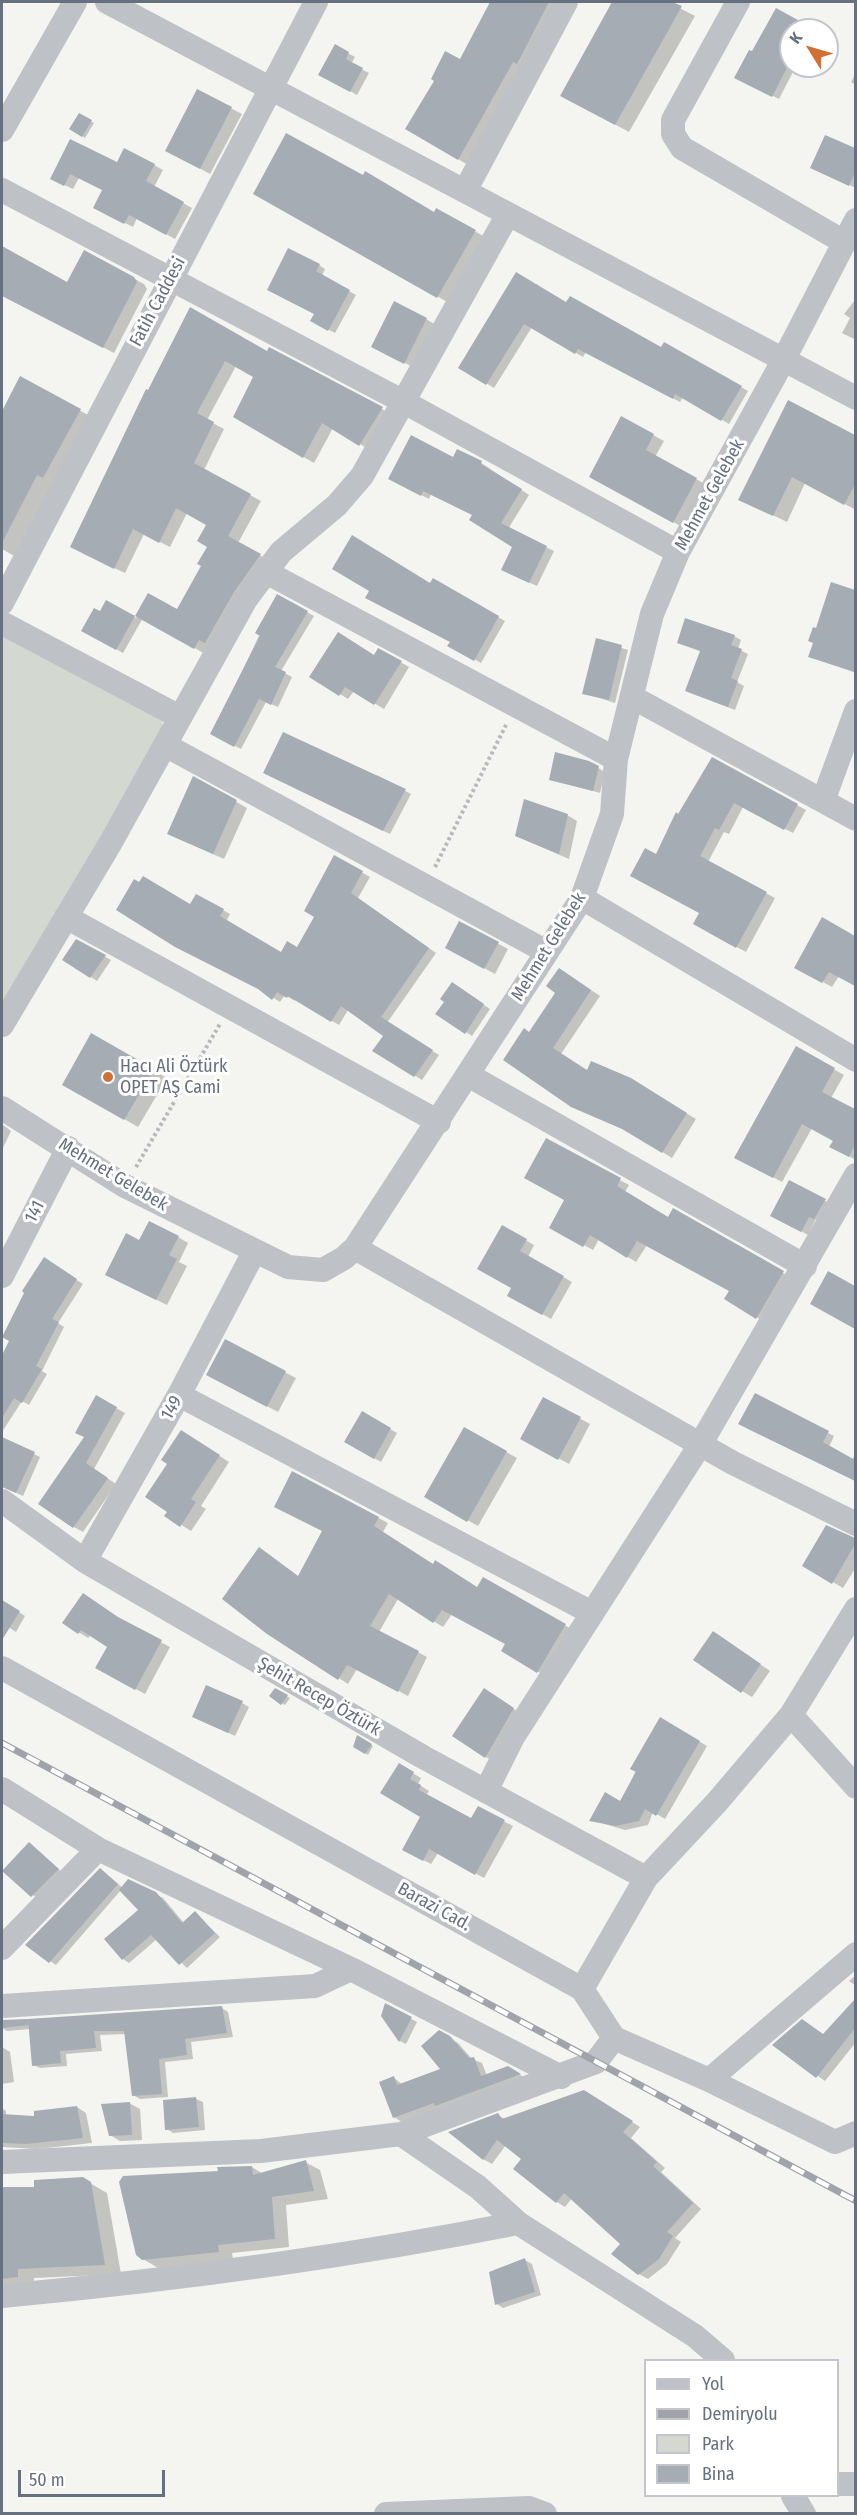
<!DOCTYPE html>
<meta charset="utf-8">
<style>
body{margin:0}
#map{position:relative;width:857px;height:2515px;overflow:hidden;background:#f4f4f1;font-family:"Fira Sans Condensed",sans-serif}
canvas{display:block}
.frame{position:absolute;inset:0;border:3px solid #66707f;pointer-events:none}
.legend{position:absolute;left:644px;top:2359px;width:195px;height:138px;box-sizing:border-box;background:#fff;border:2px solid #c2c6cc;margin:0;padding:8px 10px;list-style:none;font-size:18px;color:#66707f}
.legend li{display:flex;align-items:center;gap:12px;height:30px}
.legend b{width:30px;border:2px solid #c2c6cc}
.north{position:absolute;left:779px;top:18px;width:60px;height:60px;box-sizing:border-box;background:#fff;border:2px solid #c2c6cc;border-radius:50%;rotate:307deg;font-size:16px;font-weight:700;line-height:24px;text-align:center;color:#66707f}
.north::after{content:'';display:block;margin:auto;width:21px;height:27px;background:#d07035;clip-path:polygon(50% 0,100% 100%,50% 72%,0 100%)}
.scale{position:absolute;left:18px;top:2470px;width:147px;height:27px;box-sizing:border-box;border:3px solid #66707f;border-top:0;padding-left:8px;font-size:18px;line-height:21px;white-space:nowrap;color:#66707f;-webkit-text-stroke:4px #fff;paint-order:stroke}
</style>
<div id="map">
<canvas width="857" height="2515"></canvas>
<div class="frame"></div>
<ul class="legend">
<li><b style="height:8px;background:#bec1c5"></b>Yol</li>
<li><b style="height:8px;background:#a0a4aa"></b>Demiryolu</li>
<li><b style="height:16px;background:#d3d9d1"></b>Park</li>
<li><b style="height:16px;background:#a6acb3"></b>Bina</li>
</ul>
<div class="north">K</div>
<div class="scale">50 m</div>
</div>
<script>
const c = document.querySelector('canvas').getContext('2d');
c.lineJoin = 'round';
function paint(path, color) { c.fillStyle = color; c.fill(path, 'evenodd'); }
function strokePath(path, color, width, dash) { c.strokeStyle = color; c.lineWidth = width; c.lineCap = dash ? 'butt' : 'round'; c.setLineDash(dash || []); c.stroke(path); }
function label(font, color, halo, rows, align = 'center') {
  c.font = font + ' "Fira Sans Condensed",sans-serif'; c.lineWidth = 6; c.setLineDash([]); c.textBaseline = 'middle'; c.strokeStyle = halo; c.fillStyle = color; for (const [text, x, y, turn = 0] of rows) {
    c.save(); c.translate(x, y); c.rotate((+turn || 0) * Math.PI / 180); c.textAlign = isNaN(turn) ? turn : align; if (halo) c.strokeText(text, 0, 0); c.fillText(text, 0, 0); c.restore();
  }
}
paint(new Path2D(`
 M7 632 163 717 162 731 2 1007V637Z`), '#d3d9d1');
paint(new Path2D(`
 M492 2H563L468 165 407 129 460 61Z
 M614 2H668L695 16 629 132 562 96Z
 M777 10 813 30H791V66H796L779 99 741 80Z
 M335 46 355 57 351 64 369 73 357 95 320 74Z
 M856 73V85L851 82Z
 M198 91 242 114 210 174 177 156Z
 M80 115 94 123 85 138 71 129Z
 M826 136 856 150V188L818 171Z
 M70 141 117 164 154 165 163 170 154 187 192 208 175 239 137 218 133 227 103 212 104 190 79 178 73 189 60 183Z
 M363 177 434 213 437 210 487 238 449 303 255 193Z
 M2 247 68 284 133 278 144 284 147 289 114 353 2 295Z
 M319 265 325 269 322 276 356 295 335 333 312 321 315 314 275 293Z
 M516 275 567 304 662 349 664 344 748 391 729 424 683 397 680 402 586 352 583 357 532 327 494 388 460 367Z
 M855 300 856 301V340L842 333 850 318 844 314Z
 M190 309 267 353 392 414 370 450 333 428 314 463 234 417 255 377 236 366 207 420 224 429 204 470 261 501 238 543 270 561 205 654 143 618 123 653 83 630 100 613 107 602 136 618 149 595 178 611 203 566 209 546 208 524 187 513 170 547 144 534 125 573 82 553 149 392Z
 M426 319 436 325 415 368 383 352Z
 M21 378 97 420 16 557 2 549V414Z
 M789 402 856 437V510L805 483 787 522 740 499Z
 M622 418 664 441 655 457 707 485 684 528 591 476Z
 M454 459 477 460 529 495 508 529 554 551 537 586 510 574 514 546 473 515 431 494 429 499 398 483Z
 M433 580 505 621 481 663 449 645 451 642Z
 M832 584 856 592V673L810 657Z
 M278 596 314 616 281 671 292 677 278 707 266 702 241 749 212 734Z
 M734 636 741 640 738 649 748 654 737 682 744 686 735 710 693 694 701 651 679 642Z
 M597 640 628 650 615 703 584 693Z
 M379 650 409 667 384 709 354 691 348 699 311 676 375 657Z
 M712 759 806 810 793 833 743 807 729 834 724 832 708 862 775 898 746 952 695 924 701 913 656 856Z
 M588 762 605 772 600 793 550 779Z
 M377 775 411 794 390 834 272 776 376 778Z
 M194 778 247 808 224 859 179 839Z
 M567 815 577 821 569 859 527 841Z
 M335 857 370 877 358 898 436 953 387 1023 439 1055 422 1080 375 1051 385 1035 348 1010 339 1025 296 999 295 1001 285 995 280 1002 261 990 190 906 223 910 230 914 226 922 281 954 297 949 316 916Z
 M822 919 856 938V985L839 976 832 987 796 967Z
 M460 923 508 949 495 974 457 953Z
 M77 941 111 960 97 981 91 977Z
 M569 975 600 996 561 1054 588 1072 630 1080 696 1119 672 1158 632 1133 572 1106 530 1034Z
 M459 988 490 1009 472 1036 466 1032 446 1002Z
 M92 1035 167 1078 138 1127 64 1084Z
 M796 1048 844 1075 831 1098 856 1111V1160L831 1147 834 1140 812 1128 782 1182 736 1157Z
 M2 1124 11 1131 2 1150Z
 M546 1140 629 1185 625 1192 669 1219 674 1210 792 1278 765 1322 726 1299 731 1291 647 1245 636 1262 599 1239 593 1250 551 1227 566 1200Z
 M790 1182 831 1204 821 1222 816 1219 808 1235 772 1215Z
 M503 1227 534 1245 528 1257 572 1282 551 1319 509 1295 513 1288Z
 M178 1237 188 1243 179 1262 187 1266 167 1305 117 1280 140 1242Z
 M44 1259 83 1284 58 1323 64 1327 42 1371 47 1374 29 1405 22 1401 2 1432V1358Z
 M829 1273 856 1288V1328L812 1304Z
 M225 1341 296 1378 278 1412 218 1380Z
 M96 1397 125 1413 94 1469 116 1484 83 1532 74 1527 86 1437Z
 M544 1399 590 1424 569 1464 522 1438Z
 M362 1413 397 1433 381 1462 346 1442Z
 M746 1428 828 1433 834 1436 829 1447 852 1460 856 1453V1481Z
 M465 1429 517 1458 478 1526 426 1497Z
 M192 1438 229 1462 201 1506 206 1509 191 1531 166 1515Z
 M2 1439 40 1457 23 1496 2 1486Z
 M293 1473 388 1523 383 1532 433 1565 478 1589 484 1579 575 1631 547 1677 503 1651 507 1644 452 1614 443 1627 398 1599 379 1632 427 1657 408 1696 357 1669 348 1684 268 1632V1554L299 1577 324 1531Z
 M826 1527 856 1540V1567L843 1588 804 1565Z
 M2 1601 25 1616 16 1632 2 1623Z
 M64 1623H125L170 1647 145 1694 97 1668 109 1647 91 1635 88 1638Z
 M723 1639 770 1671 752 1697 742 1691Z
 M275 1690 290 1698 285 1705 271 1696Z
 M495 1696 524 1716 496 1763 486 1757Z
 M242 1703 249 1707 235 1736 200 1720Z
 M661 1719 707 1746 665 1819 653 1812 648 1825 625 1830 591 1820 620 1803Z
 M358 1737 373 1746 368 1755 355 1746Z
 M399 1765 421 1778 418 1784 429 1791 426 1796 472 1820 478 1808 513 1826 484 1878 438 1853 431 1864 404 1850 422 1817Z
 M30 1844 64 1874 39 1900 4 1871Z
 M100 1869 123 1888 155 1894 163 1898 184 1923 195 1913 220 1937 187 1968 157 1939 129 1963 123 1959 140 1910 121 1890 56 1965 50 1961Z
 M856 1975V1986L849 1981Z
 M856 2001V2042L825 2081 774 2045 824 2036Z
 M386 2005 417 2022 406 2044 400 2041 383 2016Z
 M222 2008 228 2012 233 2037 191 2042 193 2059 165 2062 168 2097 140 2099 133 2095 126 2034 100 2035 102 2051 66 2054 67 2066 40 2068 33 2065 30 2029 7 2031 2 2028V2021Z
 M440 2032 458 2043 472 2059 482 2063 487 2076 517 2073 527 2079 402 2122 394 2117V2078L403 2085 443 2070Z
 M2 2047 10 2052 14 2082 2 2084Z
 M593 2097 640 2127 631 2138 665 2168 661 2172 701 2209 675 2238 681 2242 667 2264 648 2279 639 2274 622 2243 572 2198 565 2207 557 2202 523 2159 506 2145 492 2164 483 2159 498 2115 506 2120Z
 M196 2099 203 2102 205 2130 173 2133 167 2129Z
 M129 2103 140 2109 142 2140 120 2141 110 2135Z
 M77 2107 86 2113 92 2143 37 2149 2 2147V2108L6 2111V2116L36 2118Z
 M305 2162 320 2170 328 2199 286 2205 289 2247 232 2253 233 2259 158 2268 143 2259 219 2172 252 2167 263 2174Z
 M83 2179 107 2193 121 2274 34 2278V2286L2 2289V2188H36Z
 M525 2260 532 2264 541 2295 503 2308 497 2304Z`), '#0003');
paint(new Path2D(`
 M490 2H549L517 64 513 62 458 160 405 129 434 81 431 79 445 51 460 59Z
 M612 2H672L682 6 615 125 560 96Z
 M776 8 816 30H791V60L772 97 734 78 749 50 752 51Z
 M335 44 349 52 346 59 363 68 350 92 318 75Z
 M197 89 232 107 200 169 165 151Z
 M79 113 92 120 82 137 69 129Z
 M286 133 363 175 365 171 434 212 436 208 476 230 437 298 253 194Z
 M825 135 855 148V172L849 186 810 168Z
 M70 139 117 162 124 148 155 164 146 181 184 202 166 235 129 215 124 224 93 208 102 190 70 174 64 186 50 179Z
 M2 246 67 282 84 250 134 277 137 282 103 348 2 296Z
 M288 248 320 264 316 271 350 290 328 331 310 321 314 314 267 290Z
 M516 272 566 302 570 296 661 347 664 342 742 386 721 421 675 394 673 399 578 349 575 354 524 324 486 385 458 368Z
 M394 301 427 318 404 364 371 347Z
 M190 307 267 351 269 347 383 407 359 446 322 423 303 458 233 417 253 377 225 361 197 413 214 422 194 463 251 494 228 536 261 554 234 592 205 643 199 640 194 649 135 616 148 593 177 609 201 566 197 564 207 547 197 541 206 525 176 508 159 543 133 529 114 569 70 547 146 389 148 390Z
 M20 376 81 409 43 478 37 475 2 543V411Z
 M788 400 855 435V484L844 505 792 477 773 516 738 500Z
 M621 416 654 434 646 450 697 478 673 523 589 477Z
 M411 435 453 457 457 449 478 459 482 461 481 464 522 489 501 523 547 546 529 583 501 570 512 547 469 520 472 515 423 491 421 496 388 479Z
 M352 535 430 583 433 578 499 616 474 661 447 646 450 642 365 598 369 591 332 569Z
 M831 582 855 590V672L808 657 813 643 808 641 813 627 816 628Z
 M277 594 308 611 275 667 286 672 271 705 259 699 234 747 210 734 260 636 255 633Z
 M106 600 135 616 116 650 81 631 94 608 100 611Z
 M685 618 735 635 731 645 742 649 731 678 738 681 728 707 685 691 700 651 677 643Z
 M338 632 374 655 378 648 402 661 374 705 345 687 339 696 309 677Z
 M596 638 622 645 609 700 582 694Z
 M283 732 406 789 383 831 263 773Z
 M555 752 589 761 599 766 593 791 549 780Z
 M712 757 798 804 784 830 734 803 719 830 715 828 700 856 767 892 736 948 693 924 699 913 630 876 645 848 656 854 676 812 678 814Z
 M193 776 237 800 213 854 167 834Z
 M524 799 568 814 559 854 515 836Z
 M334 855 363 871 351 893 429 948 381 1017 433 1050 414 1077 372 1051 383 1036 341 1006 331 1022 288 996 287 998 277 992 272 1000 258 989 175 947 116 910 134 879 139 882 143 876 190 904 196 894 224 909 220 916 281 952 287 941 297 947 314 917 304 911Z
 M822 917 855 936V986L829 972 822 983 794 968Z
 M459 921 499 942 484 969 445 948Z
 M76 939 106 955 90 978 62 960Z
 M559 968 591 990 553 1048 587 1070 591 1061 631 1078 687 1113 662 1153 622 1129 571 1107 503 1060 524 1028 529 1032 555 993 546 986Z
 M452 982 484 1004 465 1034 435 1014 444 1002 440 999Z
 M91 1033 154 1069 124 1120 62 1085Z
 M796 1046 835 1068 822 1092 855 1109V1144L849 1157 829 1147 833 1141 802 1124 773 1178 734 1158Z
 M546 1138 621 1178 617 1186 668 1217 673 1208 784 1271 756 1319 724 1299 729 1291 637 1241 627 1258 590 1235 583 1247 549 1228 564 1200 524 1178Z
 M789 1180 826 1199 814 1219 809 1217 801 1232 770 1216Z
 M149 1221 179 1236 169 1255 177 1259 156 1300 105 1275 126 1233 139 1240Z
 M502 1225 527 1239 520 1251 564 1276 542 1315 507 1296 511 1288 477 1269Z
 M44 1257 77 1279 52 1319 59 1322 36 1366 42 1369 22 1403 14 1398 2 1418V1355L9 1341 2 1337 24 1293 22 1291Z
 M828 1271 855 1286V1329L810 1304Z
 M225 1339 286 1371 267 1407 206 1375Z
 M755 1393 829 1431 823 1442 855 1460V1481L738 1424Z
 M96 1395 117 1407 86 1463 108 1478 73 1528 38 1504 84 1437 75 1433Z
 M543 1397 581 1417 558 1460 520 1439Z
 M362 1411 391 1428 374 1459 344 1442Z
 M464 1427 507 1451 467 1522 424 1497Z
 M181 1430 220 1455 191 1499 196 1502 180 1527 164 1516 167 1512 145 1497 167 1464 161 1460Z
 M2 1437 35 1452 16 1493 2 1487Z
 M292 1471 379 1517 374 1526 433 1564 435 1560 477 1587 483 1577 566 1624 537 1673 501 1651 505 1644 442 1610 433 1623 389 1594 370 1626 419 1651 398 1692 347 1665 338 1680 267 1634 222 1599 259 1547 298 1576 322 1531 274 1507Z
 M826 1525 855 1538V1544L832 1584 802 1566Z
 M83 1593 118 1617 162 1640 135 1690 95 1668 107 1647 81 1630 78 1634 62 1623Z
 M2 1600 20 1611 2 1640Z
 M713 1631 761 1664 741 1693 693 1660Z
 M206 1685 243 1701 228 1733 192 1717Z
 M275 1688 288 1695 281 1705 269 1696Z
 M484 1688 514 1708 485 1758 452 1736Z
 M660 1717 700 1741 656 1816 645 1809 639 1821 616 1826 589 1821 605 1792 620 1801 636 1772 630 1769Z
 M357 1735 372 1744 365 1754 353 1747Z
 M399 1763 414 1772 410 1779 421 1785 419 1790 471 1818 478 1806 505 1820 475 1875 429 1849 423 1861 402 1850 420 1817 380 1793Z
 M29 1842 59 1869 31 1897 2 1871Z
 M100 1868 118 1884 49 1963 25 1945Z
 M128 1879 156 1892 182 1923 195 1911 215 1933 179 1965 151 1935 122 1960 104 1939 138 1910 119 1890Z
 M855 1999V2028L816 2078 772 2045 802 2019 823 2034Z
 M385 2003 412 2017 399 2042 381 2016Z
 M222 2006 227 2033 185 2039 187 2055 159 2059 162 2094 132 2096 124 2031H94L96 2048 60 2051 61 2063 32 2066 28 2019Z
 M28 2019 29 2025 2 2028V2020Z
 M439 2030 450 2036 469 2058 474 2057 481 2076 508 2066 521 2074 435 2106 434 2103 393 2118 379 2082 394 2076 397 2085 440 2069 421 2046Z
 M584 2090 633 2121 623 2132 657 2162 653 2166 693 2203 667 2232 673 2236 659 2259 638 2275 611 2254 620 2244 564 2193 556 2203 513 2169 521 2159 497 2140 483 2160 448 2132 498 2113 502 2119Z
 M196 2097 199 2127 165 2130 163 2100Z
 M130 2102 132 2135 109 2136 101 2104Z
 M77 2106 83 2138 26 2144 2 2143V2114L34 2116V2111Z
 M306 2160 314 2191 272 2197 275 2239 218 2245 219 2252 142 2260 136 2255 119 2182 123 2176 218 2171 217 2167 252 2166 253 2175Z
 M83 2177 91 2182 105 2265 18 2269V2277L2 2279V2187H34V2180Z
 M525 2258 535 2292 495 2305 489 2272Z`), '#a6acb3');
strokePath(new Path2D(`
 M435 867 507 723
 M136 1167 220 1024`), '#b6b8bb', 4, [3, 3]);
strokePath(new Path2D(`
 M107 2 856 398
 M738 2 673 120V134L682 148 844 242
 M2 130 75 2
 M2 190 404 402 678 552
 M465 191 566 2
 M264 571 616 759
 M2 603 316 2
 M2 623 180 717
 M632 697 856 819
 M165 745 547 952
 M823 801 856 711
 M582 898 856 1060
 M66 917 439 1122
 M2 1025 111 842 246 599 281 552 337 505 362 476 508 214
 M468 1075 805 1266
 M2 1108 125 1186 288 1267 323 1270 344 1258 355 1248 582 898 612 814 616 759 652 614 678 552 783 361 856 220
 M355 1248 733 1463 856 1524
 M2 1276 68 1148
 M179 1395 592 1613
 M2 1501 85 1561 423 1757 646 1878
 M85 1561 179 1395 254 1252
 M2 1668 582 1989 614 2038 709 2080 835 2142 856 2133
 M791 1715 856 1787
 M2 1789 98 1849 351 1969 561 2077
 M486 1791 513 1737 700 1445 856 1175
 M2 1948 98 1849
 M582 1989 646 1878 717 1802 791 1715 856 1609
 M2 2006 315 1986 351 1969
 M709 2080 856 1954
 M401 2134 478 2187 518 2223 695 2336 723 2360
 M2 2162 261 2151 401 2134 596 2062 614 2038
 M2 2296C174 2280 348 2257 518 2223
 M838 2484H856
 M793 2496 804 2514
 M386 2514 529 2508 545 2514`), '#bec1c5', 24);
const rail = new Path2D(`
 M2 1743 856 2201`);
strokePath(rail, '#a0a4aa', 7);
strokePath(rail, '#fff', 4.5, [14]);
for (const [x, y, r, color] of [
 [108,1077,6,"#d07035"]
]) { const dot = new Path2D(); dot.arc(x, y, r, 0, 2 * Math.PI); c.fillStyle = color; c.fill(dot); strokePath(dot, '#fff', 2); }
label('18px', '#66707f', '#fff', [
 ["Fatih Caddesi",158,302,-62],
 ["Mehmet Gelebek",710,495,-61],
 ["Mehmet Gelebek",549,947,-58],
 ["Mehmet Gelebek",113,1175,31],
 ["141",35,1212,-63],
 ["149",172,1408,-61],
 ["Şehit Recep Öztürk",319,1697,30],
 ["Barazi Cad.",434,1907,29]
]);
label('18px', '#66707f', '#fff', [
 ["Hacı Ali Öztürk",120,1067],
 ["OPET AŞ Cami",120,1088]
], 'left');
</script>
